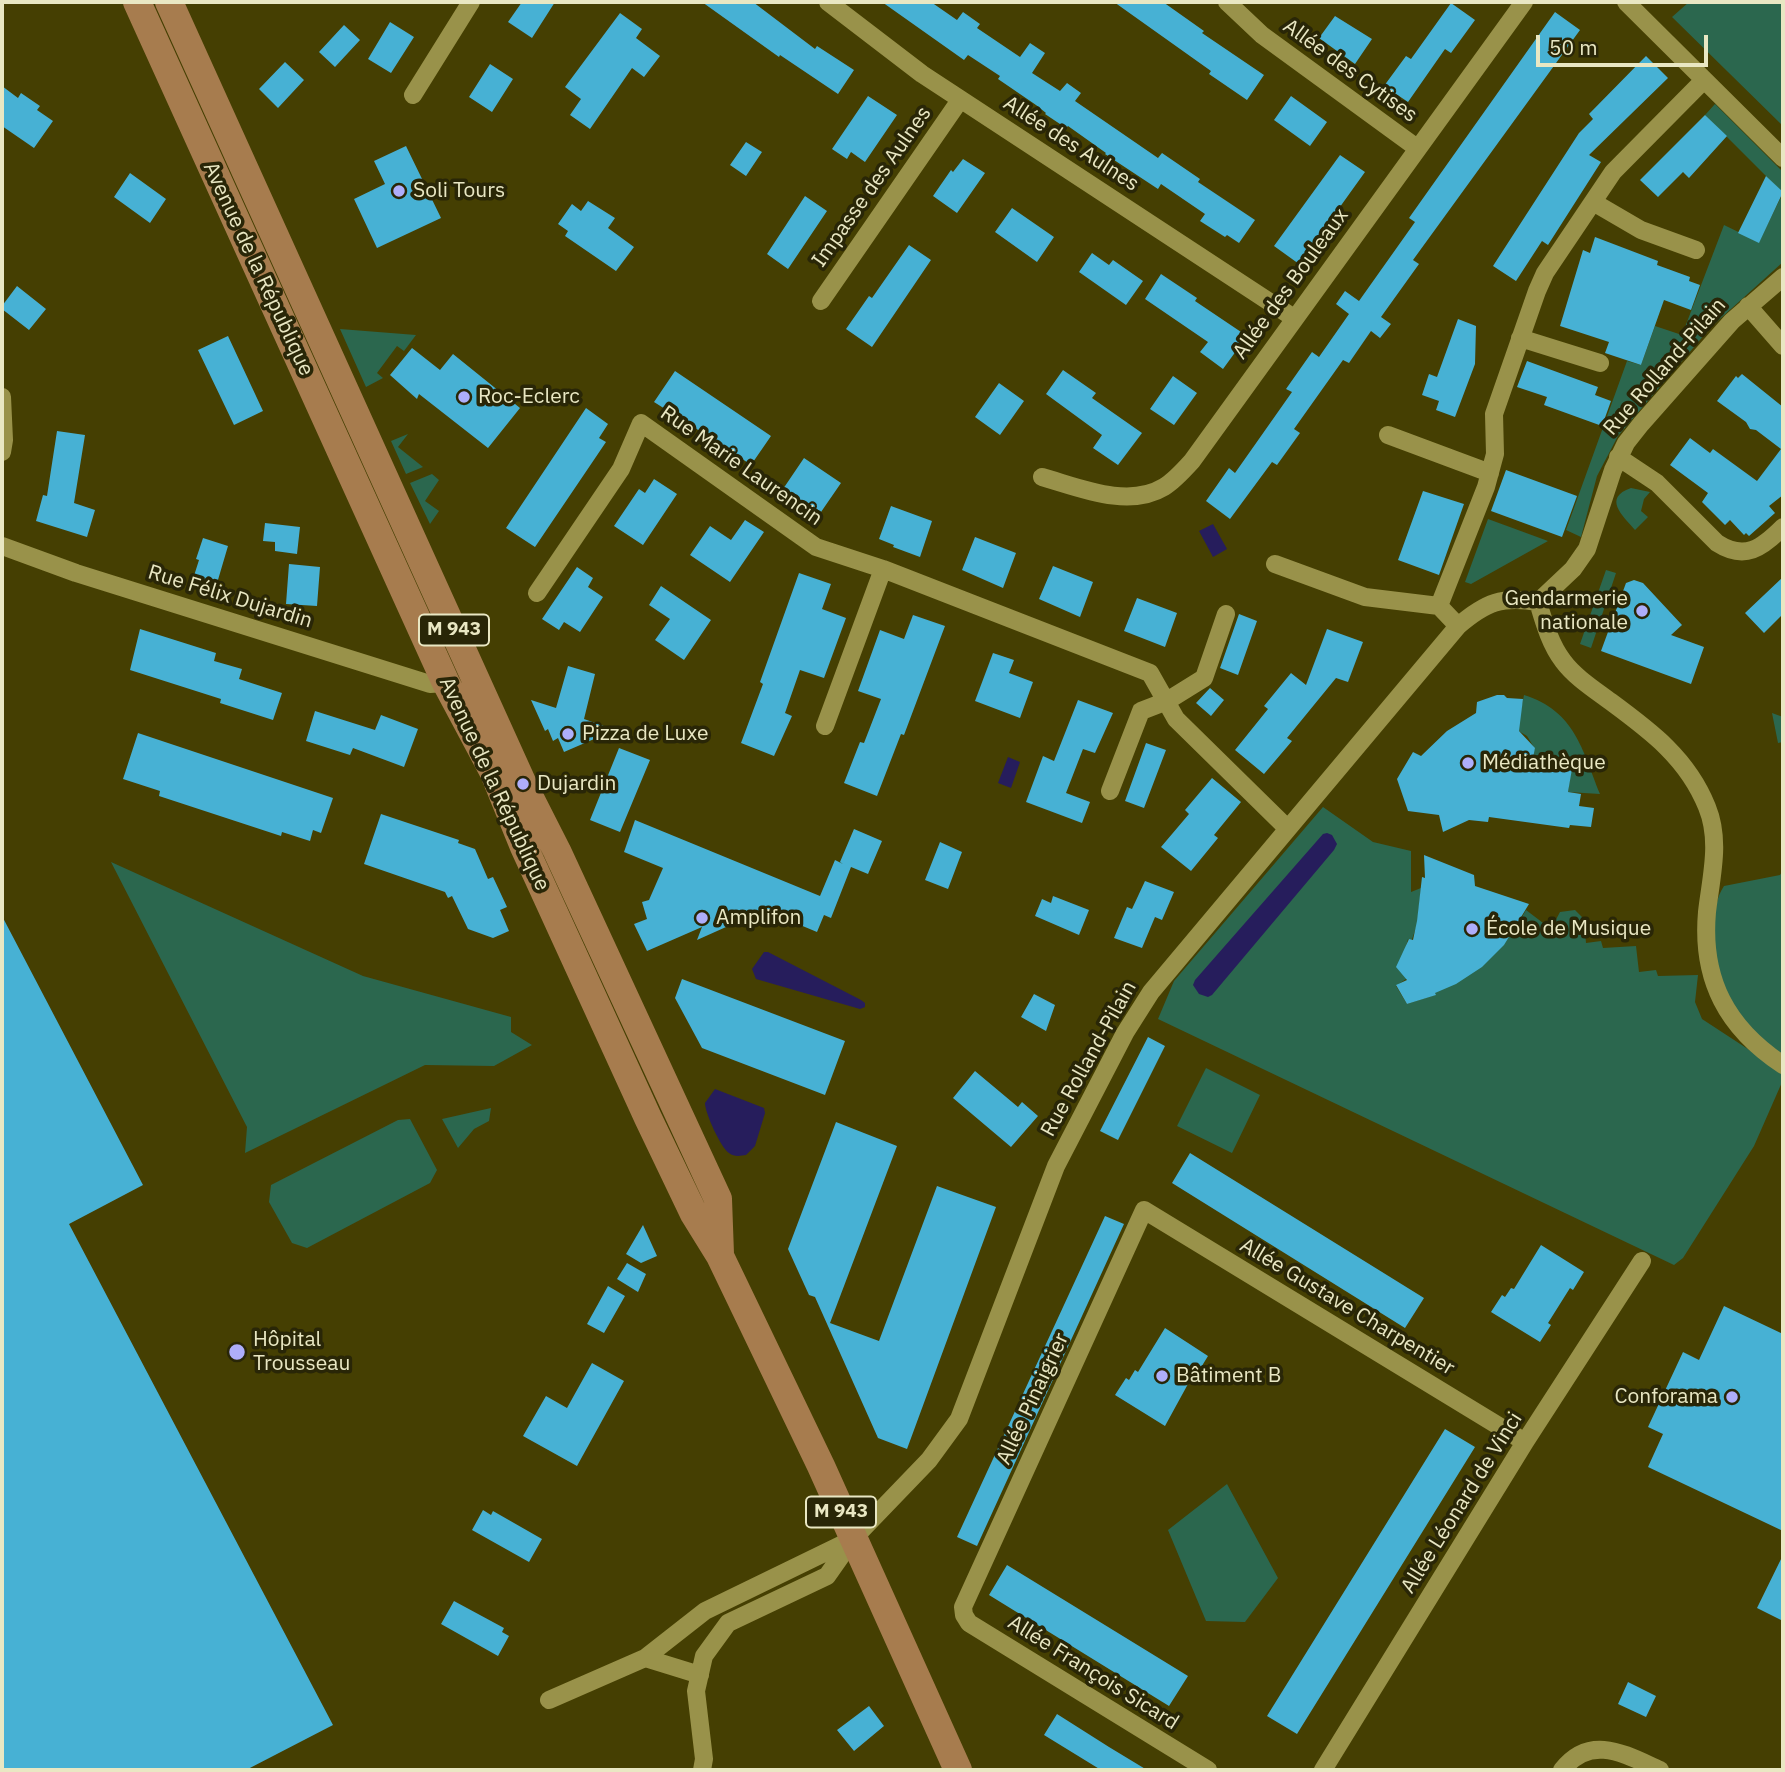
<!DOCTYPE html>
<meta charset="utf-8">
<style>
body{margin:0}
#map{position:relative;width:1785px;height:1772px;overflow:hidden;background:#453f02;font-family:"IBM Plex Sans",sans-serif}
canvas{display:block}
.frame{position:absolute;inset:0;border:4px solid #e9e7c3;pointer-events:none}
.scale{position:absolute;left:1536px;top:35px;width:172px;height:32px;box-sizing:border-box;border:4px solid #e9e7c3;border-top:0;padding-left:9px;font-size:21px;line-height:24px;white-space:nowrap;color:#e9e7c3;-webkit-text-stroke:5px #292607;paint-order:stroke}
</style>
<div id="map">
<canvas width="1785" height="1772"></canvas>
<div class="frame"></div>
<div class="scale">50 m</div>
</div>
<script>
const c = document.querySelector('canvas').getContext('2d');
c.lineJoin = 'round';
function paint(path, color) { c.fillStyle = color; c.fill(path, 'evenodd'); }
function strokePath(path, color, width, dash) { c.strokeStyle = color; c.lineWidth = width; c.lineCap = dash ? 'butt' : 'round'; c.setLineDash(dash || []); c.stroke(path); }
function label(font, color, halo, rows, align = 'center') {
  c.font = font + ' "IBM Plex Sans",sans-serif'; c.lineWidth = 7; c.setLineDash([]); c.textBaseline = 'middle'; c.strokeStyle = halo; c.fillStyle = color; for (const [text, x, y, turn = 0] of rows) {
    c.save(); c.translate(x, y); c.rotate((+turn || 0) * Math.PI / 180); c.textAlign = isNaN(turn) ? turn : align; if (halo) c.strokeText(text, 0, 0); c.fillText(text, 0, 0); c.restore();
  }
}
paint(new Path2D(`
 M1689 2H1783V126L1672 17Z
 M1715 104 1783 172V262L1711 327 1618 436 1597 476 1581 537 1566 530 1627 361 1641 365 1655 326 1682 335 1724 225 1759 242 1783 193 1705 115Z
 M340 329 416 335 404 351 397 346 377 373 383 378 366 387Z
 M408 434 398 447 423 467 406 474 391 441Z
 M432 474 439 480 425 501 439 511 430 524 410 483Z
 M1631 488 1650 492 1644 499 1641 511 1648 517 1635 530C1623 516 1602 498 1631 488Z
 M1488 519 1548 541 1471 584 1465 582Z
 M1606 570 1616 573 1591 648 1580 644Z
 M1524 695C1575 711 1582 749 1600 794L1568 792 1571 770 1522 762 1535 749 1527 736 1517 730Z
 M1772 713 1783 717V742L1778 743Z
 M1323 807 1373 842 1411 851V892L1421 888 1417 925 1411 942 1408 939 1405 950 1406 979 1396 986 1407 1004 1435 995 1433 993C1478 975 1502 952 1526 910L1551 929 1560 912 1575 910 1584 919 1586 943 1601 941 1603 948 1636 946 1639 972 1656 970 1658 976 1698 975 1695 1002 1702 1019 1783 1072V1080L1754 1146 1683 1258 1674 1265 1158 1019 1174 981Z
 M111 862 363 976 511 1017V1032L532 1045 494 1066 425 1065 245 1153 247 1127Z
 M1783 870V1058C1741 1028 1708 976 1714 922 1716 908 1716 898 1724 886L1780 875Z
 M1206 1068 1260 1095 1232 1153 1177 1126Z
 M491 1108 489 1121 474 1129 458 1148 442 1119Z
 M410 1119 437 1170 430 1183 307 1248 292 1243 269 1202 271 1185 398 1120Z
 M1227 1484 1278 1578 1245 1622 1206 1621 1168 1530Z`), '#2b674e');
paint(new Path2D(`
 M1213 524 1227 549 1213 557 1199 531Z
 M1008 757 1020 762 1011 788 998 783Z
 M1327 833 1332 835 1337 844 1334 850 1212 995 1208 997 1199 994 1193 985 1195 980 1323 834Z
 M764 952H768L861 1000 865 1003V1007L860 1009 756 979 752 969Z
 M715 1089 764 1108 765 1113 755 1146 746 1155C740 1156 734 1157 729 1153 721 1148 705 1113 705 1103Z`), '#261d5c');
paint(new Path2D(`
 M522 2H555L532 38 508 22Z
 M702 2H753L815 49 817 46 854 70 838 94 780 55 779 57Z
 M882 2H931L957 20 963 12 980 24 977 28 1020 57 1030 43 1045 53 1032 73 1060 91 1067 83 1081 93 1075 101 1158 158 1162 153 1200 179 1198 182 1255 220 1239 243 1227 235 1225 237 1200 221 1205 214 1161 184 1158 189 1105 154 1106 153 1068 126 1066 128 1045 114 1046 113 1036 105 998 79 1000 76 968 55 964 60Z
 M1114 2H1163L1204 31 1202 33 1264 75 1247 100 1209 74 1211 71Z
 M1451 3 1475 20 1451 53 1445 49 1408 102 1384 86 1406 56 1411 59Z
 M1555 12 1580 30 1413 260 1419 264 1381 317 1391 324 1380 338 1371 331 1349 363 1343 360 1294 429 1300 433 1277 465 1272 462 1230 519 1206 501 1229 468 1235 473 1292 392 1286 389 1312 352 1319 357 1349 314 1336 304 1345 291 1359 301 1415 222 1409 218Z
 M620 13 642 29 636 38 660 56 644 77 632 68 590 129 570 115 581 99 565 87Z
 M1335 16 1372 39 1355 64 1319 38Z
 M390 22 414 37 391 73 368 59Z
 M344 25 360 40 335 67 319 52Z
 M1646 56 1668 78 1589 155 1601 162 1548 245 1542 241 1516 281 1493 266 1579 133 1593 119 1589 114Z
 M285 62 304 80 278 108 259 89Z
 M490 64 513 79 492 112 469 97Z
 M2 86 18 98 21 93 40 106 37 110 53 121 34 148 2 126Z
 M868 96 897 115 865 162 851 152 847 159 832 149Z
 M1291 96 1327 122 1310 146 1274 120Z
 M1705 115 1727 136 1689 178 1683 172 1658 197 1640 180Z
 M746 142 762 152 746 176 730 165Z
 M406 146 441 218 377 248 354 199 385 184 374 161Z
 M1340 155 1365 172 1299 264 1274 246Z
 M963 159 985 173 957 213 933 196 951 170 953 172Z
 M130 173 166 199 150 223 114 197Z
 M1766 176 1783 192 1759 243 1738 233Z
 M805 196 827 211 788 269 767 254Z
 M588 201 615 218 608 228 634 247 616 271 565 236 568 231 558 224 572 204 581 211Z
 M1012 208 1054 237 1037 262 995 232Z
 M1595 237 1658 261 1657 265 1690 277 1689 281 1700 285 1691 310 1664 300 1641 365 1605 353 1609 342 1560 326 1583 250 1590 253Z
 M909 245 931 260 872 347 846 329 869 296 872 298Z
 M1092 253 1109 265 1113 260 1143 281 1126 305 1079 272Z
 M1161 274 1197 298 1195 301 1247 336 1223 369 1200 352 1208 342 1145 299Z
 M17 286 46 309 29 330 2 309V306Z
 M1458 319 1476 326 1475 364 1455 417 1436 410 1439 401 1422 395 1429 374 1437 377Z
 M228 336 263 411 234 425 198 350Z
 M412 348 440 370 453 354 520 408 488 448 419 394 417 399 390 375Z
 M1527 361 1598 387 1595 395 1611 401 1602 426 1544 405 1547 397 1517 387Z
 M1063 370 1096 393 1092 398 1142 433 1118 465 1093 448 1102 435 1046 394Z
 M675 371 771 436 751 465 738 456 736 458 713 442 714 440 654 402Z
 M1742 374 1783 407V495L1769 506 1775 513 1749 536 1746 533 1744 535 1730 520 1725 525 1702 502 1708 493 1670 465 1690 438 1710 453 1713 449 1757 481 1781 449 1756 430 1750 429 1746 422 1717 401 1736 376 1738 378Z
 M1173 376 1197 393 1174 425 1150 409Z
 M999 383 1024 401 1000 435 975 417Z
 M586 408 608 424 599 438 606 442 535 547 506 528Z
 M57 431 85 435 74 503 95 510 87 537 36 521 43 495 47 496Z
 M804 458 841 483 821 512 808 503 806 505 783 489Z
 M1506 470 1577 496 1562 537 1491 511Z
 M654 479 677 494 643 545 614 526 639 489 645 493Z
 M1423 491 1464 504 1439 575 1398 560Z
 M891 506 932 521 920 557 893 547 894 545 879 539Z
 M745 520 764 532 730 582 690 555 710 526 731 540Z
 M265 523 300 527 297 554 275 551V542L263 541Z
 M975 537 1016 553 1003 588 962 570Z
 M203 538 228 546 215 590 192 582 199 560 196 559Z
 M289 564 320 567 317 606 286 604Z
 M1053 566 1093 582 1080 617 1039 599Z
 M577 567 593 578 588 587 603 597 580 632 564 622 559 630 542 619Z
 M799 573 831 584 822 609 846 618 824 678 800 670 785 713 792 716 774 756 741 743 763 684 760 682Z
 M1783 577V614L1764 633 1745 613Z
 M1634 580 1643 583 1682 625 1671 635 1704 647 1691 684 1601 651 1626 583Z
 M661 586 711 620 684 660 655 640 670 619 649 605Z
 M1137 598 1177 613 1165 647 1124 631Z
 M1239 614 1257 621 1238 675 1220 668Z
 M913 615 945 626 904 735 901 734 877 796 844 783 860 742 864 743 881 699 858 691 880 630 904 639Z
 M140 629 216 653 214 661 242 669 239 679 282 693 273 720 220 703 221 699 130 670Z
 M1327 629 1363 642 1348 682 1336 678 1287 738 1292 741 1264 774 1235 750 1268 709 1264 706 1291 673 1306 685Z
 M993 653 1014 660 1009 673 1033 682 1020 718 975 701Z
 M568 666 595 674 584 719 615 730 564 752 558 738 553 741 548 729 545 731 531 700 556 708Z
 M1210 688 1224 700 1211 716 1196 703Z
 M1497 695H1504L1507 698 1523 699 1519 731 1535 748 1532 763 1572 769 1568 792 1581 794 1579 806 1594 808 1591 827 1570 825 1569 828 1489 817 1488 822 1469 820 1443 832 1439 815 1408 811 1397 779 1413 752 1421 756 1447 731 1476 713 1477 702Z
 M1078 700 1113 713 1095 753 1083 749 1066 793 1090 802 1082 823 1026 802 1043 756 1054 761Z
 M315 711 375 730 381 715 418 729 404 767 353 748 350 755 306 741Z
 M138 733 333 798 321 833 313 830 310 841 282 832 281 836 159 796 160 791 123 779Z
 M1146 743 1166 750 1144 808 1125 801Z
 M619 748 650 760 620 832 590 820Z
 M1212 778 1241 802 1214 835 1218 838 1191 871 1161 847 1189 814 1185 810Z
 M381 814 459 840 458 843 475 849 488 879 493 877 507 907 500 910 509 931 493 938 468 929 452 896 448 898 445 892 364 864Z
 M635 820 820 896 835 860 843 864 840 862 854 829 882 841 868 874 851 867 831 918 824 915 817 932 764 910 697 940 702 927 647 951 634 924 647 919 642 902 649 900 663 868 624 852Z
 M940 842 962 852 948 889 925 880Z
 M1424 855 1474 875 1475 886 1529 904 1504 945 1482 967 1456 984 1435 993 1436 995 1407 1004 1396 985 1407 980 1396 967 1409 939 1413 940 1417 921 1422 877 1425 878Z
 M1145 881 1174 892 1162 920 1155 917 1142 948 1114 938 1127 907 1132 909Z
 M1053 896 1089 910 1079 935 1035 916 1042 899 1051 903Z
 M2 916 143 1185 69 1224 333 1725 246 1770H2Z
 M682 979 845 1041 825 1095 702 1048 675 998Z
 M1034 994 1055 1005 1046 1031 1021 1017Z
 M1148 1037 1165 1046 1118 1140 1100 1131Z
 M975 1071 1018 1107 1022 1102 1038 1116 1011 1147 953 1098Z
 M836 1122 897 1146 830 1323 879 1341 937 1186 996 1207 907 1449 878 1438 815 1297 809 1295 788 1249Z
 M1190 1153 1424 1298 1405 1328 1172 1183Z
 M1105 1216 1124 1224 977 1546 957 1537Z
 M643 1225 657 1256 641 1263 626 1254Z
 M1541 1245 1584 1272 1573 1290 1570 1288 1548 1323 1551 1325 1540 1342 1491 1312 1502 1295 1505 1297 1511 1288 1514 1289Z
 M627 1263 646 1274 638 1292 617 1279Z
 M608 1286 625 1296 604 1333 587 1324Z
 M1724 1306 1783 1334V1531L1648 1467 1663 1434 1648 1427 1683 1352 1699 1360Z
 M1165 1328 1208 1356 1197 1374 1194 1373 1165 1426 1115 1395 1126 1378 1129 1380 1135 1370 1138 1372Z
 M592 1363 624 1381 577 1466 523 1436 546 1396 567 1408Z
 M1445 1429 1475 1447 1297 1734 1267 1716Z
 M483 1510 491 1515 493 1511 542 1539 529 1562 472 1530Z
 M1783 1555V1621L1757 1608Z
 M1007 1565 1188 1676 1169 1706 989 1595Z
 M454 1601 504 1628 502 1632 509 1636 498 1656 441 1624Z
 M1628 1682 1656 1696 1646 1717 1618 1704Z
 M869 1706 884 1726 854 1751 837 1730Z
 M1057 1714 1109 1747 1147 1770H1101L1044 1735Z`), '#47b1d4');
strokePath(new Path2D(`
 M828 2 922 74 1294 318
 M1227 2 1262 35 1417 148
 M1626 2 1783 158
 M413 95 471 2
 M1593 202 1641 230 1696 250
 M821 301 960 100
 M1748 306 1783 346
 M1520 338 1600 363
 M2 397 4 440 2 452
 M1388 435 1490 473
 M1618 457 1657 483 1717 543C1745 561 1762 548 1783 527
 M1042 477C1078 487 1128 509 1164 487 1174 481 1183 471 1192 461L1524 2
 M2 546 76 573 430 684 446 683
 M1275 564 1365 597 1439 606
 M537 593 621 469 641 423 816 547 883 569 1150 673 1176 719 1287 828
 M1538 602C1544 622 1550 644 1563 661 1574 676 1592 688 1607 699 1649 730 1687 757 1707 807 1721 841 1711 877 1707 912 1701 980 1727 1028 1783 1065
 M1538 602 1573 569 1587 549 1613 470 1626 443 1641 424 1732 321 1783 277
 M1458 626 1439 606 1486 487 1495 454 1494 414 1537 291 1545 273 1613 172 1704 80
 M825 726 883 569
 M1110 791 1141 711 1167 701 1204 678 1226 614
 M645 1658 700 1675
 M549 1700 645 1658 705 1611 853 1539
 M702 1770 704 1759 696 1691 704 1656 728 1623 827 1576 853 1539 929 1460 959 1419 1056 1166 1125 1033 1151 992 1458 626C1486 602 1502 596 1538 602
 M1208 1770 969 1623 964 1615 963 1607 1144 1210 1525 1442
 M1323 1770 1525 1442 1642 1261
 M1562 1770C1591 1733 1626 1755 1660 1770`), '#99924a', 18);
strokePath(new Path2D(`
 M137 2 446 683 494 773 524 847 648 1118 694 1214 720 1256 821 1466 958 1770
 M169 2 523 784 557 851 718 1199 720 1254`), '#a77c4e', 28);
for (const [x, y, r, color] of [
 [399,191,7,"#aeaefa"],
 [464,397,7,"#aeaefa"],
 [1642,611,7,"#aeaefa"],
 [568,734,7,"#aeaefa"],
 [1468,763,7,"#aeaefa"],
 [523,784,7,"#aeaefa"],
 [702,918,7,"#aeaefa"],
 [1472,929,7,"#aeaefa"],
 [237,1352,9,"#aeaefa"],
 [1162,1376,7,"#aeaefa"],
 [1732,1397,7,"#aeaefa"]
]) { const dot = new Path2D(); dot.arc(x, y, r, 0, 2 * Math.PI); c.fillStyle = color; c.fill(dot); strokePath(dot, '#292607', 2.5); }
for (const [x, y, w] of [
 [454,630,70],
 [841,1512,70]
]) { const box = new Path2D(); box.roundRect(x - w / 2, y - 15.5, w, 31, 5); c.fillStyle = '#292607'; c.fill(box); strokePath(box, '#e9e7c3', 2); }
label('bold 19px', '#e9e7c3', null, [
 ["M 943",454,630],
 ["M 943",841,1512]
]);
label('21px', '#e9e7c3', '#292607', [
 ["Allée des Cytises",1350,71,36],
 ["Allée des Aulnes",1071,144,33],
 ["Impasse des Aulnes",872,187,-55],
 ["Avenue de la République",258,269,65],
 ["Allée des Bouleaux",1291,284,-54],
 ["Rue Rolland-Pilain",1665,367,-49],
 ["Rue Marie Laurencin",741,466,35],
 ["Rue Félix Dujardin",230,597,17],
 ["Avenue de la République",494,784,65],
 ["Rue Rolland-Pilain",1089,1059,-61],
 ["Allée Gustave Charpentier",1347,1307,31],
 ["Allée Pinaigrier",1033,1399,-65],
 ["Allée Léonard de Vinci",1462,1503,-58],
 ["Allée François Sicard",1093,1673,32]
]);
label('21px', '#e9e7c3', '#292607', [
 ["Soli Tours",413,191],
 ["Roc-Eclerc",478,397],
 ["Gendarmerie",1628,599,"right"],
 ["nationale",1628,623,"right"],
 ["Pizza de Luxe",582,734],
 ["Médiathèque",1482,763],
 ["Dujardin",537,784],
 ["Amplifon",716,918],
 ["École de Musique",1486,929],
 ["Hôpital",253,1340],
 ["Trousseau",253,1364],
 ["Bâtiment B",1176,1376],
 ["Conforama",1718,1397,"right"]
], 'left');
</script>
